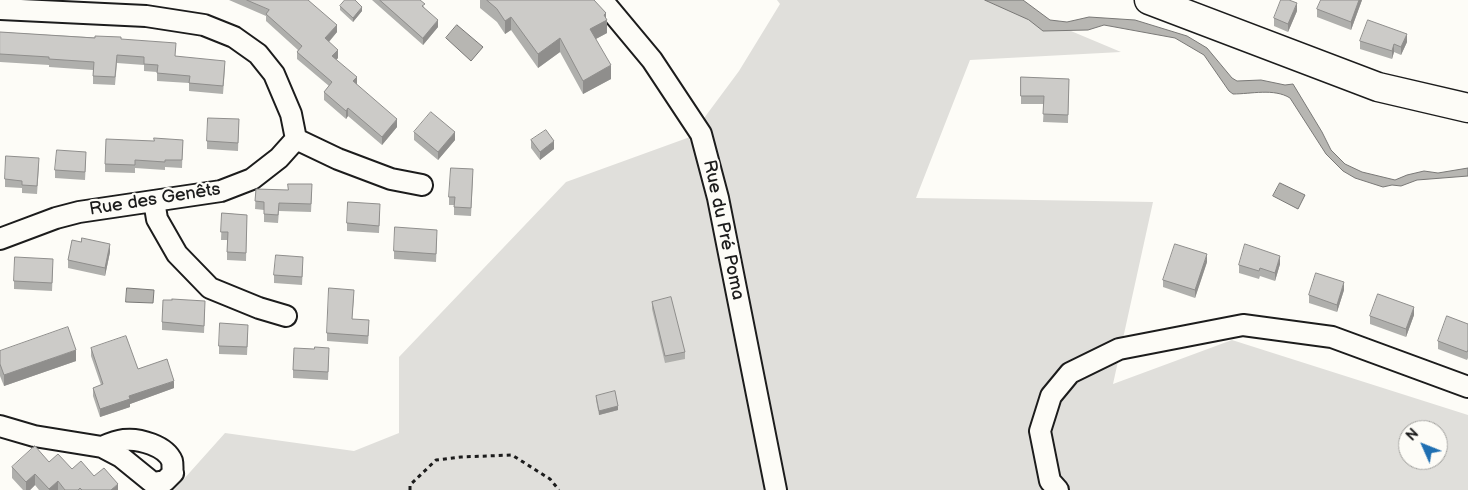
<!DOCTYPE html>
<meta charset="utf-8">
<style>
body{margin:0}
#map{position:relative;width:1468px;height:490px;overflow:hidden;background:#fdfcf7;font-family:"Balsamiq Sans",sans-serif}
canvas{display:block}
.north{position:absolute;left:1398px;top:420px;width:50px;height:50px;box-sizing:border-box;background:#fdfcf7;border:1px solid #a3a29f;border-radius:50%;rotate:314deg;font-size:14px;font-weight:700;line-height:20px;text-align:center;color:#1c1c1c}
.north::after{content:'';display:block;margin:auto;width:18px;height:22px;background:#1f6fb2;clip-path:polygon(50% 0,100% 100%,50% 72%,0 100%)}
</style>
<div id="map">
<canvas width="1468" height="490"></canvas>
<div class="north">N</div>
</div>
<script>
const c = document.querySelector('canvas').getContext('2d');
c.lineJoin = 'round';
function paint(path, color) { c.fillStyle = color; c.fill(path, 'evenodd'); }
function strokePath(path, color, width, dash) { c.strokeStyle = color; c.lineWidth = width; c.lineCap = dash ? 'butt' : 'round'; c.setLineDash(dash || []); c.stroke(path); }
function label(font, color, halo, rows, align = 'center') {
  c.font = font + ' "Balsamiq Sans",sans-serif'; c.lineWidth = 4.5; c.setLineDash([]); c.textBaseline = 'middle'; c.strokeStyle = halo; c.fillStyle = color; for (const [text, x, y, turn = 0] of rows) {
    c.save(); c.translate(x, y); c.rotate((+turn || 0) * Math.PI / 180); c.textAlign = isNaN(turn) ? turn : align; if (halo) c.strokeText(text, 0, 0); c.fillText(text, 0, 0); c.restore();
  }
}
paint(new Path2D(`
 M777 0H997L1121 52 970 60 916 198 1153 202 1113 384 1232 340 1468 415V490H174L225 433 354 451 399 433V357L566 182 690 137 739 71 780 4ZM1408 430H1438V460H1408Z`), '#e0dfdb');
const water = new Path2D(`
 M985 0H1023L1050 20 1067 22 1089 17 1135 20 1187 36 1207 48 1232 78 1237 81 1261 80 1285 85 1293 84 1322 132 1331 150 1345 164 1362 172 1395 180 1407 175 1424 171 1438 173 1468 168V176L1417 180 1401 186 1392 185 1383 187 1355 178 1343 171 1326 154 1290 98C1274 88 1251 94 1233 94L1229 91 1204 55 1175 38 1104 25 1088 30 1043 31 1029 20Z
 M457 25 483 47 471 61 446 38Z
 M1280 183 1305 195 1298 209 1273 196Z
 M127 288 154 290 153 303 126 302Z`);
paint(water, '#b7b6b2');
strokePath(water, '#797876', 1);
const street = new Path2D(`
 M602 0 652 60 701 134 718 198 776 490
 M0 9 146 16 204 25 234 37 258 54 274 74 291 114 296 139
 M296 139 338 159 391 179 422 185
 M154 201 157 219 177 254 210 288 259 308 286 316
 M0 239 56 218 79 212 221 191 252 179 279 158 296 139
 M0 426 34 436 102 447 121 457 153 483 165 481 173 473C172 470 173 465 172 461 166 446 139 438 124 440 116 441 109 444 102 447
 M1058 490 1050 481 1040 431 1051 396 1070 373 1119 349 1243 325 1332 337 1468 387`);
const secondary = new Path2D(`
 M1149 0 1378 87 1468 108`);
strokePath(street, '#1c1c1c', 24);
strokePath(secondary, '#1c1c1c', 31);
strokePath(new Path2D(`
 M410 490V485L436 460 461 457 512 455 550 479 559 490`), '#1c1c1c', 3, [4, 4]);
strokePath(street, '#fdfcf7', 20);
strokePath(secondary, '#fdfcf7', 28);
paint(new Path2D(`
 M229 0H308L337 32 329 42 338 58 336 60 357 85 397 127 382 145 348 116 346 119 324 100V92L329 86 297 59V52L298 50 266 21V16Z
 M372 0H420L425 9 438 27 423 45Z
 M480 0H594L606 18 607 33 596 39 611 79 583 94 560 52 538 68 511 30 505 34 497 22 480 8Z
 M1362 0 1351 30 1317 17V9Z
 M340 6 362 11 353 22 340 10Z
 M1297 11 1288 32 1274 26V18Z
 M0 32 121 39 175 56 225 68 223 94 189 91V83L157 81V72L144 71V65L117 63 115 85 93 84V70L49 67V65L0 62Z
 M1360 41 1407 42 1401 55 1394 52 1392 59 1360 49Z
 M1021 77 1069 79 1068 123 1043 122 1044 104H1021Z
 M239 119 238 151 207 149V141Z
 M414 132 455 140 438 160 414 140Z
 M183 140 182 168 165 167V170L135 168V173L105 172V164L154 141Z
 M531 140 554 149 540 160 531 148Z
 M86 160 85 180 55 178V170Z
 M39 166 37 194 22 193V188L5 187V179Z
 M473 177 471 216 454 215V205H449V197Z
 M256 189 312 192 311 212 279 211 278 223 264 222V210L255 209Z
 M380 211 379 233 347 231V223Z
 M222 213 247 215 246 261 227 260V240H221Z
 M437 238 436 262 394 259V251Z
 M110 252 105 276 68 268V260Z
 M1207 262 1195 298 1163 287V280Z
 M1280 264 1275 281 1260 276 1259 279 1239 273V265Z
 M303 265 302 285 274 283V275Z
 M53 267 52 291 14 289V281Z
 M1344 290 1337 312 1309 303V295Z
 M354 298 352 319 369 328 368 344 327 341V333Z
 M652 302 685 352V359L665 363 652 309Z
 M205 309 204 333 162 330V322Z
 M1414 315 1406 337 1370 324V316Z
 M1468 324V358L1467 360 1438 349V341Z
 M248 333 247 355 219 354V346Z
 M91 348 138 369 174 388 130 404V407L100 417 93 396V388L101 385 91 356Z
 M314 349 329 356 328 380 293 378V370Z
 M0 351 76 361 4 386 0 376Z
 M596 396 618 410 599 415 596 400Z
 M49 462 94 476 118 490H39L35 485 30 490H23L12 478V467Z`), '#afafac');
paint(new Path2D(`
 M1359 0H1362L1351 30V22Z
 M1297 3V11L1288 32V24Z
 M362 7V11L353 22V18Z
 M606 13V20H607V33L590 42V29Z
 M511 17V30L505 34V21Z
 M438 20V27L423 45V38Z
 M337 25V32L325 46V38Z
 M1407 34V42L1401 55V47Z
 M560 38V52L538 68V54Z
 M1394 44V52L1392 59V51Z
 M338 50V58L332 64V56Z
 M611 65V79L583 94V81Z
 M357 77V85L353 81Z
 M348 108V116L346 119V111Z
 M397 119V127L382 145V137Z
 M455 132V140L438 160V152Z
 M554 141V149L540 160V152Z
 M110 244V252L105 276V268Z
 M1207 254V262L1195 298V290Z
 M1280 256V264L1275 281V273Z
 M1344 282V290L1337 312V305Z
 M1414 307V315L1406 337V329Z
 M76 350V361L4 386V375Z
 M174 381V388L130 404V407L100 417V409L129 396Z
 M618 406V410L599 415V411Z
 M35 474V485L30 490H26V482Z
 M58 481V490H49V489Z
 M118 484V490H111Z`), '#8f8e8c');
const building = new Path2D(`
 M247 0H308L337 25 325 38 338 50 332 56 357 77 353 81 397 119 382 137 348 108 346 111 324 92 332 82 297 52 302 46 266 14 269 10Z
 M345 0H355L362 7 353 18 340 6Z
 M380 0H420L425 4 422 6 438 20 423 38Z
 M487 0H594L606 13 604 15 607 20 590 29 611 65 583 81 560 38 538 54 511 17 505 21 497 9Z
 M1281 0H1289L1297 3 1288 24 1274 18Z
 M1321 0H1359L1351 22 1317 9Z
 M1368 20 1407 34 1401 47 1394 44 1392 51 1360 41Z
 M0 32 95 38V36L121 37V39L176 43 175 56 225 61 223 86 189 83 190 76 157 73 158 65 144 64V57L117 55 115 77 93 76 94 62 49 59V57L0 54Z
 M1021 77 1069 79 1068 115 1043 114 1044 96H1021Z
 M431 112 455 132 438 152 414 132Z
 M208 118 239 119 238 143 207 141Z
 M546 130 554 141 540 152 531 140Z
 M154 138 183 140 182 160H165V162L135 160V165L105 164 106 139 154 141Z
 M57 150 86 152 85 172 55 170Z
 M6 156 39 158 37 186 22 185V181L5 179Z
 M451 168 473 169 471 208 454 207 455 197H449Z
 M288 184H312L311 204 279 203 278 215 264 214V202L255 201 256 189 288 190Z
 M348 202 380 204 379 226 347 223Z
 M222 213 247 215 246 253 227 252 228 232H221Z
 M395 227 437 230 436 254 394 251Z
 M82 238 110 244 105 268 68 260 72 240 81 242Z
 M1175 244 1207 254 1195 290 1163 280Z
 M1245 244 1280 256 1275 273 1260 268 1259 271 1239 265Z
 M276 255 303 257 302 277 274 275Z
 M15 257 53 259 52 283 14 281Z
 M1316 273 1344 282 1337 305 1309 295Z
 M329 288 354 290 352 319 369 320 368 336 327 333Z
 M1378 294 1414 307 1406 329 1370 316Z
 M671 297 685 352 665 356 652 302Z
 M172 299 205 301 204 326 162 322 163 300H172Z
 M1447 316 1468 324V350L1467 352 1438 341Z
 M220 323 248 325 247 347 219 346Z
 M68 327 76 350 4 375 0 364V351Z
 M126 336 138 369 167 359 174 381 129 396 130 399 100 409 93 388 103 384 91 348Z
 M315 347 329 348 328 372 293 370 294 348 314 349Z
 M615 391 618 406 599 411 596 396Z
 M35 446 49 462 58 454 72 469 81 461 94 476 104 468 118 484 111 490H82L80 488 78 490H65L58 481 49 489 35 474 26 482 12 467Z`);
paint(building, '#cccbc8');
strokePath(building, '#8f8e8c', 1);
label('18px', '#1c1c1c', '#fdfcf7', [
 ["Rue des Genêts",155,200,-9],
 ["Rue du Pré Poma",723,230,78]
]);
</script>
